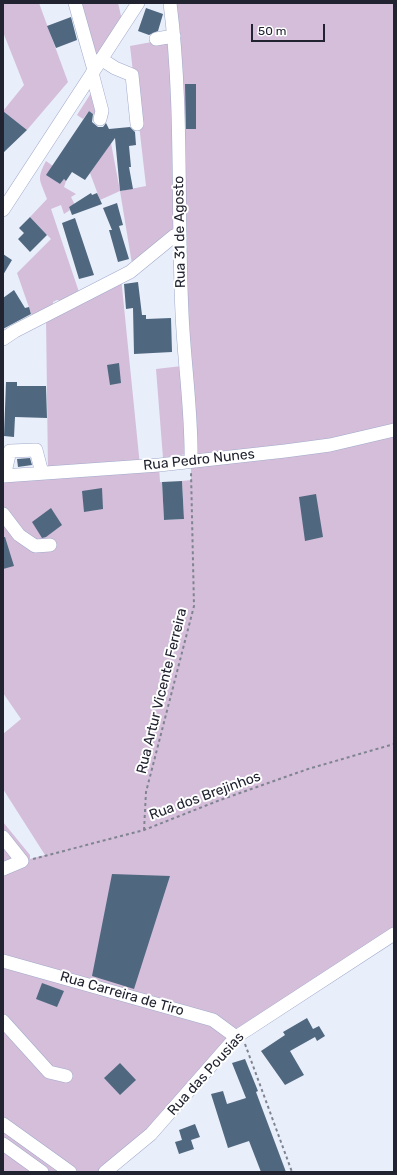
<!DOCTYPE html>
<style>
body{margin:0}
#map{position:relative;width:397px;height:1175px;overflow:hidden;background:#e9eefb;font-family:Rubik,sans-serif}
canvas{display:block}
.frame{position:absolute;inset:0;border:4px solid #212430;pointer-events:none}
.scale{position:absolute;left:251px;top:24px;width:74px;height:18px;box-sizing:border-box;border:2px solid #212430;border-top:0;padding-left:5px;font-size:12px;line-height:14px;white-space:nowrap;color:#212430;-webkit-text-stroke:3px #fff;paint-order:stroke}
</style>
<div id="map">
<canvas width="397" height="1175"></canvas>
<div class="frame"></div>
<div class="scale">50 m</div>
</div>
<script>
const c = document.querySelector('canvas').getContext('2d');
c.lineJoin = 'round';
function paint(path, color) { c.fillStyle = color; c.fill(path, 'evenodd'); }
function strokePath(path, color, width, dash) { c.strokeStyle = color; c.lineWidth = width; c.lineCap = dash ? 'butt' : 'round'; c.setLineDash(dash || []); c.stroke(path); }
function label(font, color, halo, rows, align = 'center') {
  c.font = font + ' Rubik,sans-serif'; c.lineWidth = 4; c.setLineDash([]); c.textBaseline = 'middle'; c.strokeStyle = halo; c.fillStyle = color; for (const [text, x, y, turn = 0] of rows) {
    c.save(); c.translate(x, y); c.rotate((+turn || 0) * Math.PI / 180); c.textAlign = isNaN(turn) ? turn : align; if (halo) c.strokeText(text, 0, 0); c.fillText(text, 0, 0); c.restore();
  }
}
paint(new Path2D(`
 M3 3H39L68 82 27 130 3 111 24 85 3 32Z
 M77 3H118L122 20 95 59Z
 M169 3H394V934L236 1037 151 1134 105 1172H3V822L30 855V859L45 855 3 789V734L21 719 3 693V476L48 472 46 316 121 277 140 466 159 465 160 482H162L164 520 184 519 182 481 191 480V461L180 234 133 270 120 191 100 200 90 173 111 143 120 191 146 186 130 46 168 39Z
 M93 90 98 118 89 111 83 119 77 115Z
 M46 161 53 166 47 175 60 184 64 179 66 181 64 187 76 194 71 197 75 205 69 207 70 210 64 214 61 205 51 209 79 292 61 301 57 300 53 302V305L32 316 17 273 51 239 30 217 47 199C40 179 36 180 46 161Z
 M182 366 187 454 163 458 156 369Z`), '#d4beda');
paint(new Path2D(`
 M146 8 163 14 158 31 149 35 138 31Z
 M71 17 77 40 56 48 47 26Z
 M185 84H196V129H186Z
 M3 111 27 130 3 153Z
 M89 111 93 114 92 122 98 127H103L106 123 109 129 130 127 135 132 136 145 129 146 131 167H129L133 189 120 191 115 138 85 180 72 172 66 181 64 179 60 184 46 175Z
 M91 193 92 195 97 193 102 204 72 215 69 207Z
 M117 203 123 225 119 226 129 259 118 262 109 230H112L103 208Z
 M30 217 47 235 30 252 18 239 24 233 19 228Z
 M75 218 94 275 79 279 62 223Z
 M3 254 12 260 3 275Z
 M138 282 142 315H146V319L171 318 172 352 134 354 133 308 126 309 124 284Z
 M14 290 25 308 29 307 31 314 3 329V298Z
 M119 363 121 383 110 385 107 365Z
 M6 382H17V386H46L47 418 15 417 14 437 4 436Z
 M30 458 32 465 18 467 17 459Z
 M182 481 184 519 164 520 162 482Z
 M102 488 103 509 84 512 82 491Z
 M316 494 323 537 305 541 299 497Z
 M51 508 62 525 46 537 42 538 32 522Z
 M3 537H5L14 566 3 569Z
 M112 874 170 876 134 989 92 976Z
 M42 983 64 991 57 1007 36 999Z
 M307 1018 313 1029 319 1026 325 1036 317 1041 315 1037 290 1051 304 1075 285 1085 261 1051 285 1035 283 1032Z
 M245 1059 258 1091 256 1092 286 1172H261L249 1141 228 1148 211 1094 223 1091 227 1104 246 1098 232 1063Z
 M120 1063 136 1080 120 1095 104 1078Z
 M195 1124 200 1137 191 1140 194 1149 179 1154 175 1142 182 1140 179 1130Z`), '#50687f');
const minor = new Path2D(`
 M75 3 94 70
 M170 3C183 105 177 210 182 313 184 362 192 412 191 461
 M156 39 174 36
 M101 59 115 68 132 75 137 124
 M92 73 102 111 100 119
 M3 210 138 3
 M3 339 15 331 130 272 174 236 180 233
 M3 476 159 465 285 451 330 445 394 430
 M4 476 10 451 36 450 42 473
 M3 514 19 535 35 546 50 545
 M3 837 22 861 3 869
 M3 961 213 1020 236 1037
 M3 1021 49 1072 66 1076
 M3 1124 70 1172
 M3 1144 42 1172
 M105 1172 151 1134 236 1037 394 934`);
strokePath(minor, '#a1aaca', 14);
strokePath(new Path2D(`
 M144 830 146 792 194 606 191 472
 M33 859 144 830 220 800 308 769 394 744
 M245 1044 292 1172`), '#808491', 2, [3, 3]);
strokePath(minor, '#fff', 13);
label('14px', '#212430', '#fff', [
 ["Rua 31 de Agosto",180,232,-91],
 ["Rua Pedro Nunes",199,460,-6],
 ["Rua Artur Vicente Ferreira",162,691,-76],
 ["Rua dos Brejinhos",205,796,-20],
 ["Rua Carreira de Tiro",122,994,16],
 ["Rua das Pousias",206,1074,-48]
]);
</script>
